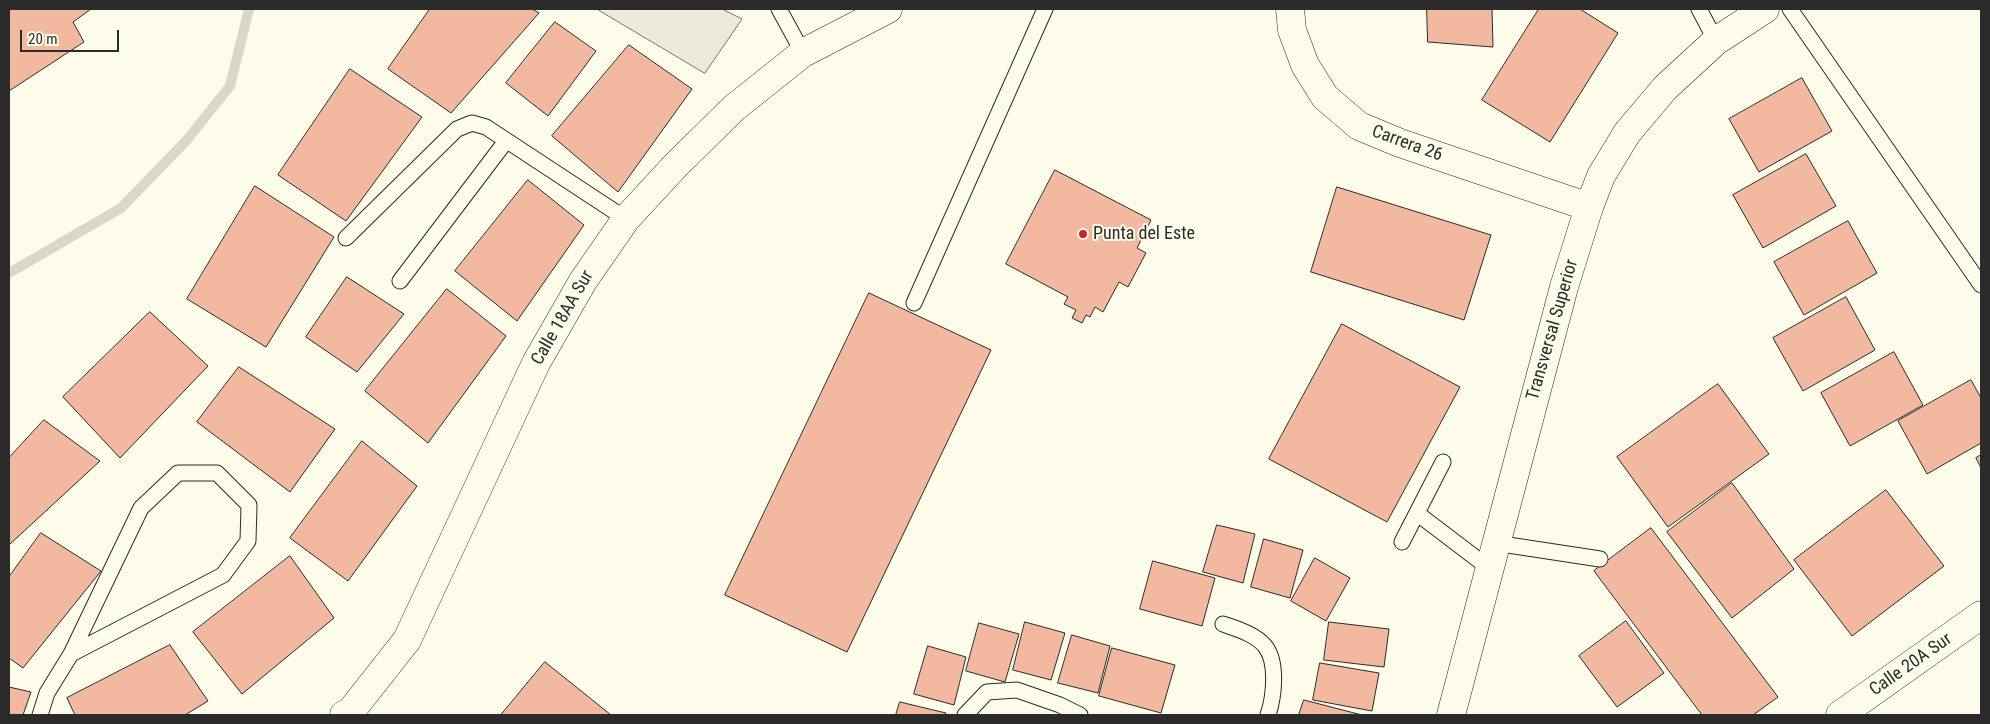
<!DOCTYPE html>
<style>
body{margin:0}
#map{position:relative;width:1990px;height:724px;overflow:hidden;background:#fdfbea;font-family:"Roboto Condensed",sans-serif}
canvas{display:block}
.frame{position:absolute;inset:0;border:10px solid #2b2b2b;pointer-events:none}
.scale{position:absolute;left:20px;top:30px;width:99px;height:22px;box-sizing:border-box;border:2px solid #2b2b2b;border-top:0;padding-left:6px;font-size:15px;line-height:18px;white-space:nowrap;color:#2b2b2b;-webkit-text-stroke:4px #fdfbea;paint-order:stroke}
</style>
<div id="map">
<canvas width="1990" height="724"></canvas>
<div class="frame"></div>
<div class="scale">20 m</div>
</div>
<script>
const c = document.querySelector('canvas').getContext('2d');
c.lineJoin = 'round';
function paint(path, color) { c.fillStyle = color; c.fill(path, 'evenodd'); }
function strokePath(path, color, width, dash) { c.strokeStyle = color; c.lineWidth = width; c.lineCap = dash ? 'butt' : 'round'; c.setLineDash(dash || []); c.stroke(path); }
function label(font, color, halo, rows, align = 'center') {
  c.font = font + ' "Roboto Condensed",sans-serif'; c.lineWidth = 4; c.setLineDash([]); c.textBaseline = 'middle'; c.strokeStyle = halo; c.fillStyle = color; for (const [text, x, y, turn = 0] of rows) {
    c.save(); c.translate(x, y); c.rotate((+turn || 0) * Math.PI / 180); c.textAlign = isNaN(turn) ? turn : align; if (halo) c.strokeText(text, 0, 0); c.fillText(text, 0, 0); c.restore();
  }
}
const green = new Path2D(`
 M597 9H722L742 19 705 73Z`);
paint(green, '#ecebdb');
strokePath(green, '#74746e', 1);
strokePath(new Path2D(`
 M9 273 121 208 186 141 230 86 249 9`), '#d8d7c9', 10);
const building = new Path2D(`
 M9 9H91L73 22 84 42 9 91Z
 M430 9H532L539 13 451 113 388 69Z
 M1427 9H1492L1493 47 1428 42Z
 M1539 9H1580L1618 33 1550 142 1482 100Z
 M555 22 596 51 548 116 506 83Z
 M629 45 692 89 618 192 552 136Z
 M350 69 422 117 346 221 278 175Z
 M1802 78 1832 131 1759 172 1729 119Z
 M1806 154 1836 206 1763 248 1733 195Z
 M1055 170 1151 220 1137 248 1146 253 1128 287 1119 282 1103 312 1095 307 1090 317 1086 315 1082 323 1072 318 1076 310 1064 304 1068 297 1006 264Z
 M528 180 584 225 517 321 455 271Z
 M255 186 334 237 266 347 187 299Z
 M1337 187 1491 235 1464 320 1311 272Z
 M1848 221 1877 273 1804 315 1774 262Z
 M347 277 404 314 357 372 306 337Z
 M447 289 506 336 428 443 365 391Z
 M869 293 991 350 847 652 725 595Z
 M1846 297 1875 350 1803 391 1773 338Z
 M150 312 208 366 120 458 63 397Z
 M1342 324 1460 387 1387 522 1269 459Z
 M1894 352 1923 405 1850 446 1821 393Z
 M239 367 335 429 290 492 197 422Z
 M1971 380 1981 398V443L1927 474 1898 421Z
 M1718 384 1769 454 1668 527 1617 457Z
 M44 420 100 461 9 545V458Z
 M362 441 417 486 348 581 290 538Z
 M1981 455V468L1976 458Z
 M1732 483 1794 569 1732 618 1667 532Z
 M1886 490 1944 566 1852 636 1794 560Z
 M1217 525 1255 534 1243 583 1203 572Z
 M1651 528 1778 697 1753 715H1702L1594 571Z
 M41 533 101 571 23 668 9 658V577Z
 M1264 539 1303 550 1290 598 1251 587Z
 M290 556 334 618 242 694 193 632Z
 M1315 558 1350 578 1326 621 1291 601Z
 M1153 561 1215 578 1202 626 1140 609Z
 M1626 621 1664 673 1617 707 1579 656Z
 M1025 622 1065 633 1051 680 1013 670Z
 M1329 622 1389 629 1384 667 1324 660Z
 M979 623 1019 634 1005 682 966 671Z
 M1072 635 1110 646 1098 693 1058 683Z
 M170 645 208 701 185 715H75L67 698Z
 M928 646 966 657 954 705 914 694Z
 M1112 648 1175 665 1161 713 1099 696Z
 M545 662 611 715H501Z
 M1320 663 1379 673 1372 711 1313 700Z
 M9 687 31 692 23 715H9Z
 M1304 700 1362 715H1299Z
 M900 702 946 713V715H896Z`);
paint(building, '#f2b8a0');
strokePath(building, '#2b2b2b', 1);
const service = new Path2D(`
 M779 9 803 53
 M1699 9 1716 41
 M1790 9 1981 285
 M346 238 457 129 472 123 486 127 626 219
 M400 281 506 141
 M914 303 1045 9
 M1418 514 1489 568
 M1402 542 1443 462
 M1495 543 1600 559
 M1223 624C1237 629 1255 634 1265 646 1278 662 1274 697 1268 715
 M40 715 47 693 71 654 141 508 178 473H217L249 505 248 541 223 575 71 654
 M965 715 987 692 1017 690 1060 705 1080 715`);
const minor = new Path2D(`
 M1290 9 1292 30 1305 65 1325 97 1359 126 1400 143 1589 207
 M344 715 351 711 407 640 536 363 583 281 626 219 676 165 734 108 803 53 888 9
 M1840 715 1981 615`);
const secondary = new Path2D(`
 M1451 715 1564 287 1589 207 1601 176 1627 133 1665 88 1716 41 1765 9`);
strokePath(service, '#2b2b2b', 17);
strokePath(minor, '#2b2b2b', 29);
strokePath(secondary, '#2b2b2b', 29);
strokePath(service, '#fdfbea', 15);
strokePath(minor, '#fdfbea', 28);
strokePath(secondary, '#fdfbea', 28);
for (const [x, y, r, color] of [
 [1083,234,5,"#c62828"]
]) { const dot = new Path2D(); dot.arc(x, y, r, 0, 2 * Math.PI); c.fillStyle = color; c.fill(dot); strokePath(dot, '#fdfbea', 2); }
label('18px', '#2b2b2b', '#fdfbea', [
 ["Carrera 26",1407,144,20],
 ["Calle 18AA Sur",563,318,-60],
 ["Transversal Superior",1553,330,-74],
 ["Calle 20A Sur",1911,665,-35]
]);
label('18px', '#2b2b2b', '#fdfbea', [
 ["Punta del Este",1093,234]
], 'left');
</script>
